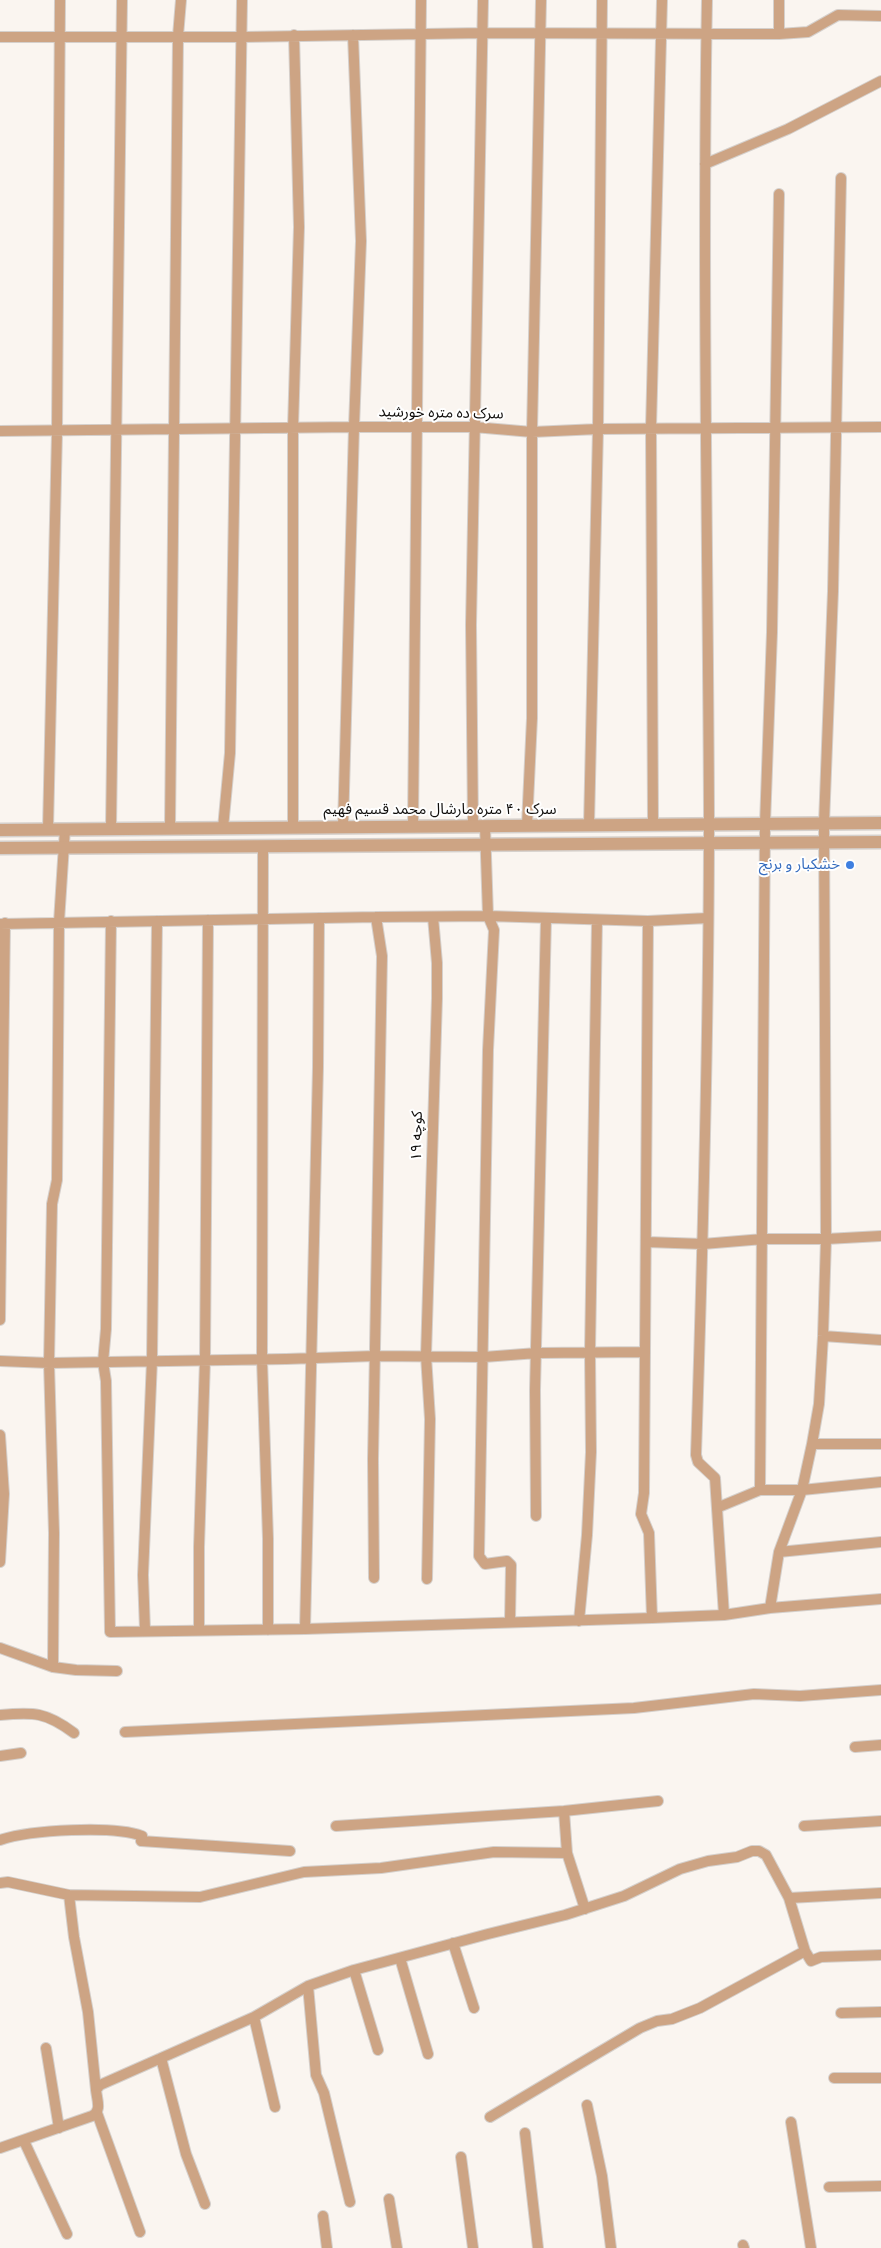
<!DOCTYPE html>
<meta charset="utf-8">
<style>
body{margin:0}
canvas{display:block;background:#faf5f0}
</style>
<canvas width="881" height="2248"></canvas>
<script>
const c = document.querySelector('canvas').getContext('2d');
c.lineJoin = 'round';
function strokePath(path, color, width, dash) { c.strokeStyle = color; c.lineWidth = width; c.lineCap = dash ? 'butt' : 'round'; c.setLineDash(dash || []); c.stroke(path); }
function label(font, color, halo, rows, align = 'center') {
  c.font = font + ' "IBM Plex Serif","Noto Sans Arabic",serif'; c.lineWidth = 4; c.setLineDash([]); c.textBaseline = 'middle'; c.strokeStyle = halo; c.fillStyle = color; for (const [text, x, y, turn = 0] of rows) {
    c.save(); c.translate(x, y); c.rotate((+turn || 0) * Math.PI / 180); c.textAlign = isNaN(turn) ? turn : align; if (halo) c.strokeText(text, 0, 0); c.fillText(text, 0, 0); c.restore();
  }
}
const minor = new Path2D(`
 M707 0C702 273 708 546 709 819 709 1031 703 1243 696 1455L698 1462 715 1478 724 1615
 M779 34 808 32 838 15 881 16
 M0 37H242L483 33 779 34V0
 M705 164 788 129 881 81
 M0 431 354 427H474L532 432 598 429 881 427
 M653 824 651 428 662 0
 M527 825 532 718V432L541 0
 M589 825 598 429 602 0
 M413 826 421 0
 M473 826 471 625 483 0
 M485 826 488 916 494 930 488 1050 479 1556 485 1564 507 1561 511 1565 510 1622
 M293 827V428L299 227 294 35
 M343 827 354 427 361 241 353 35
 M170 828 178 36 181 0
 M223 828 230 753 242 0
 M48 829 57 432 60 0
 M111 829 122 0
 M263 846 262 1359 268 1539V1630
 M111 921 106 1329 103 1362 106 1381 110 1632 305 1629 652 1618 724 1615 770 1608 881 1599
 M648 921 644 1493 641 1514 649 1533 652 1618
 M0 924 376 917 488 916 648 921 708 918
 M647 1242 703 1244 763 1239H826L881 1236
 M0 1320 5 923
 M823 1336 881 1340
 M0 1361 49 1363 286 1359 375 1356 484 1357 537 1353 644 1352
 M0 1435 4 1494 0 1562
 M812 1444H881
 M760 1490 765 824 772 632 779 194
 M719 1507 760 1490H802L881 1482
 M536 1516 535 1390 546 918
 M779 1552 881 1542
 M374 1578 373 1459 382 956 376 917
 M427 1579 430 1419 426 1356 437 998V963L433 917
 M770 1608 779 1552 802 1490 812 1444 819 1404 823 1336 826 1239 824 823 833 591 841 178
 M579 1621 587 1535 591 1452 590 1352 597 920
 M199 1629V1547L205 1360 208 920
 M305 1629 318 1067 319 918
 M145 1630 143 1575 152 1360 157 921
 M0 1648 53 1667 76 1670 117 1671
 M53 1667 54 1533 49 1363 52 1204 57 1180 59 922 65 829
 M0 1715C34 1712 46 1712 74 1733
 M125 1732 634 1708 754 1694 800 1696 881 1690
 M855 1747 881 1745
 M0 1756 21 1753
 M564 1811 567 1853
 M336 1826 564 1811 658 1801
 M804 1826 881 1821
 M0 1840C30 1830 113 1825 142 1836L141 1841 290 1851
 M0 1883 8 1882 69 1895 200 1897 304 1872 381 1868 494 1852 567 1853 585 1909
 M69 1895 74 1937 88 2012 96 2090
 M789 1898 881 1893
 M453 1943 474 2008
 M400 1958 428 2054
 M354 1970 378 2050
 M308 1986 316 2075 324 2093 350 2202
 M841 2013 881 2012
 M254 2017 275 2107
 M46 2048 59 2128
 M161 2058 186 2154 205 2204
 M834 2078H881
 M587 2105 602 2176 611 2248
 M97 2113 140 2232
 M490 2117 640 2028 657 2021 672 2019 700 2008 805 1951
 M791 2122 811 2248
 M525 2133 538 2248
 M24 2141 67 2234
 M0 2148 92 2116C102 2111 97 2100 96 2090L100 2085 254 2017 308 1986 354 1970 488 1934 565 1915 624 1896 680 1869 708 1861 737 1857 752 1851H759L766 1855 789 1898 805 1951 811 1961 821 1957 881 1955
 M461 2157 473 2248
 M829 2187 881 2186
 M389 2199 397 2248
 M323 2216 327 2248
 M743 2245 744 2248`);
const tertiary = new Path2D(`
 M0 830 881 823
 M0 848 881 842`);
strokePath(minor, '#d5d0cc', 12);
strokePath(tertiary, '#d5d0cc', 15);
strokePath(minor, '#cda484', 10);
strokePath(tertiary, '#cda484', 12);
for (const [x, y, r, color] of [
 [850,865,5,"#3f7fe0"]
]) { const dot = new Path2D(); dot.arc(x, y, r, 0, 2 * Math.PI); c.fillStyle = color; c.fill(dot); strokePath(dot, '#fff', 2); }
label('15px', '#100e0c', '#fff', [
 ["سرک ده متره خورشید",441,413,1],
 ["سرک ۴۰ متره مارشال محمد قسیم فهیم",440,810],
 ["کوچه ۱۹",417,1136,-89]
]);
label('15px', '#366cbe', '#fff', [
 ["خشکبار و برنج",840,865]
], 'right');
</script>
